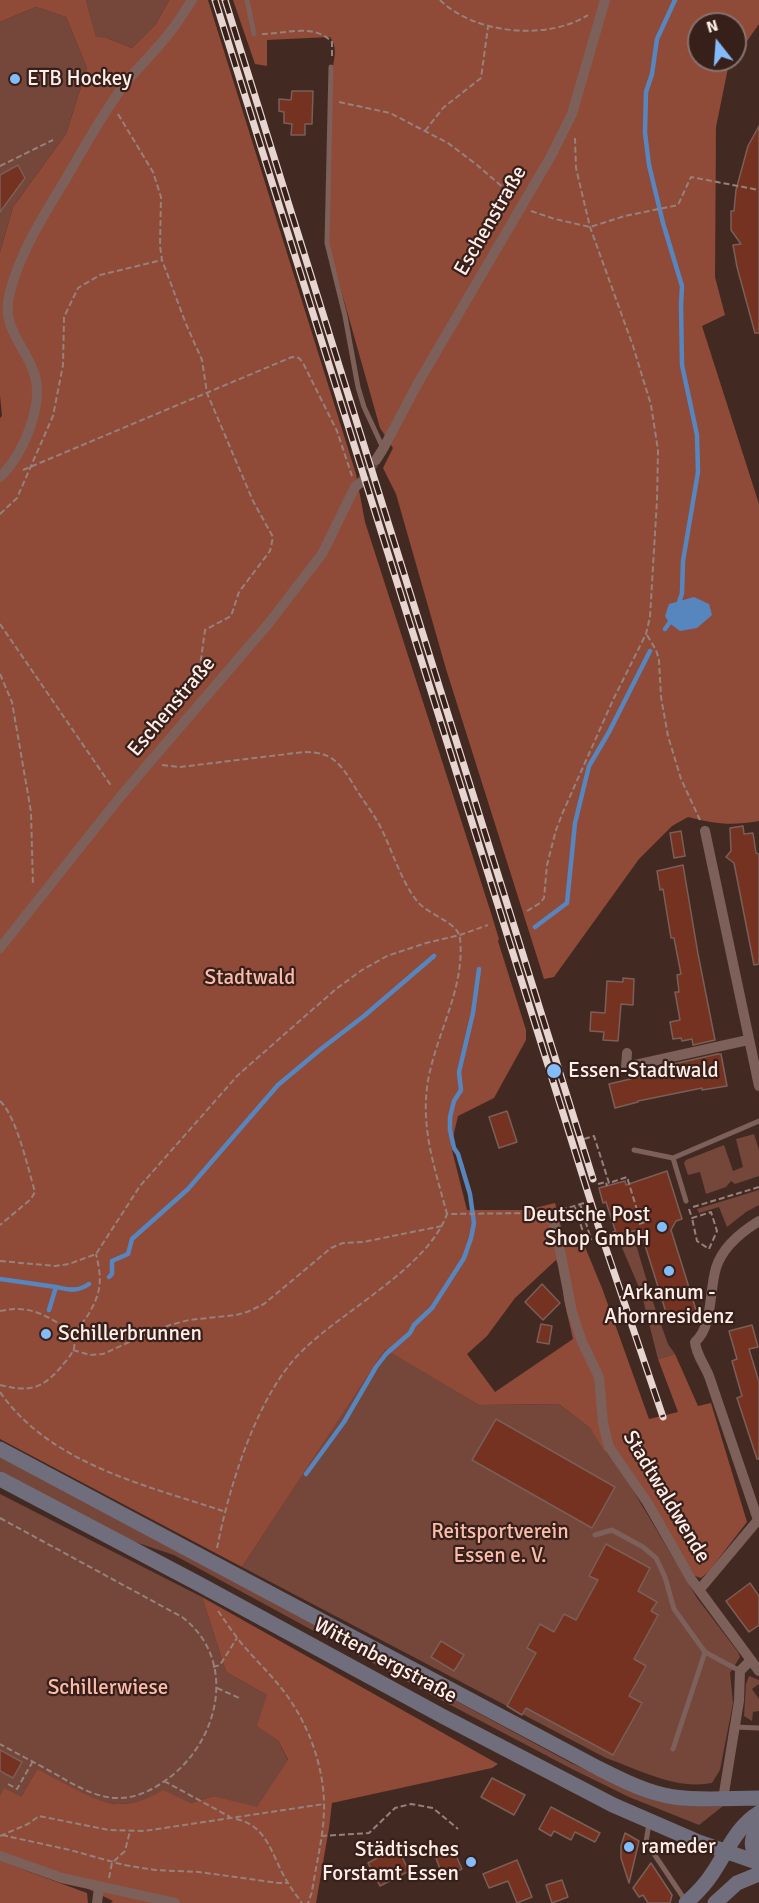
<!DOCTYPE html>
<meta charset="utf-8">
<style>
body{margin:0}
#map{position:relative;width:759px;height:1903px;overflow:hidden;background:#422a23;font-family:Signika,sans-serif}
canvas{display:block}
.north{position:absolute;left:687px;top:12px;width:60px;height:60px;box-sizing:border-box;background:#37201a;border:2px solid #87726d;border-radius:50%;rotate:343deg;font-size:16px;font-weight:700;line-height:24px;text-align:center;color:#feede9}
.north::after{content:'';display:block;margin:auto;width:21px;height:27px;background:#84bcfb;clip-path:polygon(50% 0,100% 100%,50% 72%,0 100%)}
</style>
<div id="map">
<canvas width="759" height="1903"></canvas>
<div class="north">N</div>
</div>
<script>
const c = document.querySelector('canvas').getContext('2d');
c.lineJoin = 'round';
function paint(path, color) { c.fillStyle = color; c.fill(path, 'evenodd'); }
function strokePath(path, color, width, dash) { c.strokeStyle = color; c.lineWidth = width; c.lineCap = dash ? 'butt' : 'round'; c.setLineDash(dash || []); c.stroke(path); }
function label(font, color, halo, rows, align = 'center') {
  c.font = font + ' Signika,sans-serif'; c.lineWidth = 4.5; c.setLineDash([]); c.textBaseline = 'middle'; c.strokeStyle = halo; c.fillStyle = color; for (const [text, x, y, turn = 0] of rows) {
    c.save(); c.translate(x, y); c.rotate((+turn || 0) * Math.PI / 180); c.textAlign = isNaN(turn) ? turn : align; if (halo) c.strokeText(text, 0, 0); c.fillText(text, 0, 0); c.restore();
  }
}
paint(new Path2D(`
 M86 0H169L156 24 132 48 107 38H96Z
 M36 7 66 17 87 68 66 134 13 207 0 252V22Z
 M754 1134 759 1150V1176L735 1184 731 1181 726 1187 706 1194 700 1172 688 1175 684 1163 686 1160 724 1145 733 1171 743 1167 736 1139Z
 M759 1190V1205L746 1212 727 1227 719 1207 699 1213 697 1209Z
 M632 1231 654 1305 668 1344 675 1354 658 1359 641 1292 617 1236Z
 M385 1348 479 1405 559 1404 590 1428 631 1487 697 1598 738 1652 740 1657 730 1673 733 1703 720 1770 712 1783C676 1790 640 1770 606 1758L242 1567Z
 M0 1455 571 1763C602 1777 634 1793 667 1802 685 1807 704 1807 723 1806L699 1825 629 1797 572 1769 441 1700 174 1555 129 1540 0 1471Z
 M0 1494 202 1597 226 1672 267 1695 278 1740 288 1761 257 1808 214 1796 191 1803 163 1791C150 1798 135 1804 119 1804 99 1805 56 1779 37 1769L21 1797 0 1796Z
 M749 1676 759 1680V1684L752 1689 759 1699V1711L753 1712 752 1721 744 1716 746 1684Z`), '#75463a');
paint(new Path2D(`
 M0 0H86L96 37 107 38 132 48 156 24 169 0H208L356 474 365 522 491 913 499 939 498 941 526 1030V1040L494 1098 458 1116 451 1146 467 1210H527L555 1203 566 1247H585L602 1288 649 1419 678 1412 658 1359 675 1354 698 1406 711 1403 747 1522 709 1571 701 1578 695 1576 612 1447 605 1452 590 1428 559 1404 479 1405 385 1349 242 1567 0 1439V418L2 416 0 395V252L13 207 66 134 87 68 66 17 36 7 0 22ZM556 1260 561 1269 564 1300 573 1339 495 1392 467 1354 487 1336 515 1298Z
 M233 0H759V24L735 58V24H699V60H734L728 68 716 127 715 277 725 315 702 326 759 504V821C731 826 716 824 688 817L672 826 639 859 554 977 544 979 446 669 396 494 383 468 393 448 380 428 328 244 333 66C335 56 337 46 330 37L267 40V66L255 64Z
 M202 1597 498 1764 492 1768 332 1803 329 1828 316 1903H111L113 1901 64 1877 0 1854V1796L4 1788 21 1797 37 1769C56 1778 99 1805 119 1804 135 1804 150 1798 163 1790L191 1803 214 1796 257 1807 288 1760 278 1740 257 1726 267 1695 226 1672Z
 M0 1861 87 1893 88 1903H0Z`), '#904a38');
paint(new Path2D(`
 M694 597 709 604 712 615 697 628 680 631 669 623 665 616 669 604Z`), '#5686bd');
strokePath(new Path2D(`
 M675 0 657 39 652 74 646 92 645 133 649 165 663 223 682 286 681 305 682 365 697 435 698 472 683 561 682 593 678 606
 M665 629 672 619
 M535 927 567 903 575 823 589 766 609 732 650 651
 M109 1277 112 1274V1261L128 1254 132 1239 188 1189 278 1085 321 1049 364 1016 434 956
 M0 1279 56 1287
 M49 1310 56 1287C70 1290 77 1292 89 1284
 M306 1474 344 1422 376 1367 386 1354 410 1333 414 1325 432 1308 464 1258 471 1238 474 1223 470 1194 458 1154 454 1148 450 1130V1117L454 1101 461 1090 459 1072 473 1013 479 969`), '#5686bd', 4.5);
const building = new Path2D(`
 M292 91H313L312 124H305V135H291L292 124 284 123V112L279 111V99L291 100Z
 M759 126V333H755L737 267 733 245 741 244 731 230V211H734L736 190 748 146Z
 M18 165 25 178 0 212V175Z
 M743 826 744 834 753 833 756 853 759 854V964L754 965 734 863 726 857 731 851 730 828Z
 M681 831 685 856 674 858 670 833Z
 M683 865 698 954 715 1040 693 1045 692 1039 682 1041 681 1038 673 1039 670 1022 680 1020 675 992H679L677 975 681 974 674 938H671L663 889 660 890 657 871Z
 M623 978 634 979 633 1005 621 1004 618 1041 603 1040 604 1032 590 1031 591 1012 605 1013 607 981 623 982Z
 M718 1054H721L727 1086 702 1090V1088L638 1101V1102L615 1108 609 1084 643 1076 642 1071Z
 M507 1111 517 1142 499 1148 489 1117Z
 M667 1171 682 1219 676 1221 671 1230 697 1313 669 1322 640 1229 617 1236 606 1202 603 1203 599 1188 625 1181 626 1185Z
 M542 1284 560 1303 543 1320 525 1302Z
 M541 1324 552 1326 549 1344 537 1342Z
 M752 1325 758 1347 749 1349 759 1382V1459H757L737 1398 742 1396 732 1361 737 1359 729 1331Z
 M496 1419 615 1487 592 1528 472 1460Z
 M606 1544 650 1568 638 1591 657 1602 651 1611 658 1615 634 1659 646 1666 629 1696 642 1703 613 1755 526 1708 522 1715 507 1706 536 1653 527 1648 540 1624 554 1632 564 1614 576 1620 598 1580 589 1576Z
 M750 1583 759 1596V1625L749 1632 726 1601Z
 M441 1641 464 1655 454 1671 431 1657Z
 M0 1750 22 1762 13 1778 0 1771Z
 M492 1778 525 1795 514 1815 481 1797Z
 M551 1807 600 1833 595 1842 575 1832 571 1840 554 1831 551 1836 539 1829Z
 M625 1833 639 1841 629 1883 621 1858V1846Z
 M397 1847 409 1871 380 1886 368 1863Z
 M454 1851 462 1869 443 1877 436 1858Z
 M517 1860 532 1897 517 1903 508 1881 489 1888 483 1874Z
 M651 1863 672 1895 670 1903H648L643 1895 639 1897 633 1888Z
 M562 1880 568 1897 552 1903 546 1885Z`);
paint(building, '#753221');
strokePath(building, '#7a5f57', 1.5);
strokePath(new Path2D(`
 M360 483 376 460`), '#5e4741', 10, [10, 5]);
strokePath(new Path2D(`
 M440 0C474 34 548 41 588 15
 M262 34C285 34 314 23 332 42V58
 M339 102 390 113 448 143 477 165 513 196
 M118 114 153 172 161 197 160 246 162 260 186 324 202 360 207 393 253 501 273 537 270 551 239 592 231 616 205 630 200 666 201 682
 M425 131 443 108 481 78 488 27
 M0 166 53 140
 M531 211 555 219 590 227 625 216 678 205 691 177 759 190
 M23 470 292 357 299 358 303 363 337 431 352 476
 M0 514 17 498 53 416 63 365 64 317 78 288 100 275 162 260
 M0 624 112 787
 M647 635 656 650 659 660 661 697 668 736 681 779 700 820
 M0 674 12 702 31 812 33 886
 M162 765 180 767 304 752C314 752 325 753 334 760 343 767 350 779 356 789 364 802 374 814 381 828 393 852 400 879 417 901 428 915 458 922 460 938 465 985 440 1027 430 1071 418 1122 434 1165 447 1214
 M527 911 540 903 544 898 547 865 556 830 563 812 613 700 646 634 650 617 657 500 658 450 651 405 633 346 590 227 576 168 575 138
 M0 1101C17 1117 28 1169 35 1192L31 1199 0 1225
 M584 1139 594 1136 609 1183 627 1177 641 1223
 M598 1184 606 1182 607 1186
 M580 1204 591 1239
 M575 1207 586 1241 615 1232
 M693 1207 759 1187
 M689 1209 692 1218 711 1212 717 1231 709 1249 697 1241 692 1218
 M561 1210 587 1202
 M639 1224 651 1220
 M0 1261 55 1266 69 1264 96 1254 140 1186 238 1075 336 989 362 970 387 956 426 943 460 935 488 925
 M0 1311C33 1304 47 1317 75 1333
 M73 1350 90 1355 103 1354 151 1332 170 1325 189 1320 236 1315 247 1312 264 1304 331 1248 343 1243 363 1242 442 1226
 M0 1385C29 1392 41 1390 61 1367 65 1362 72 1355 74 1348 75 1344 74 1339 75 1334 78 1328 84 1321 88 1315 102 1292 102 1279 96 1254
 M0 1392C50 1464 145 1485 223 1511
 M0 1518 182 1617C239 1660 219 1743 166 1780 151 1791 134 1799 115 1798 90 1796 70 1782 48 1770 32 1761 16 1753 0 1744
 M217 1548C229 1487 257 1394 303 1350 344 1310 428 1267 447 1214L538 1213
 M218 1611C226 1622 233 1633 242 1644 259 1664 278 1681 292 1703 311 1732 323 1768 324 1802 325 1832 316 1863 312 1892L308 1903
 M213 1667 220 1665 237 1638
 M217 1688 239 1698
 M164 1781 230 1817
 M8 1784 17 1789 33 1761
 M236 1819C269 1826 272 1858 288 1883 292 1890 297 1896 302 1903
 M2 1835 70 1850 124 1865 155 1870 199 1872 278 1883H287
 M0 1836 28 1824 39 1816 109 1830 144 1831 324 1804
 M321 1836 369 1833 395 1808 411 1804 433 1808 458 1829
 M109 1878 112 1863 125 1851 130 1831`), '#96817b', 2, [6, 3]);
strokePath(new Path2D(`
 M247 0 254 34
 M331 67 327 243 345 316 358 387 364 407 383 448
 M634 1150 673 1158
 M686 1201 673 1158 759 1121
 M595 1535 612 1530 643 1547 656 1558 665 1577 674 1609 705 1652 740 1671
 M735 1727 759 1728
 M673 1749 705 1652
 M649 1823 646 1842 685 1900`), '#7c6059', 5);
strokePath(new Path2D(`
 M376 460 383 449 418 383 551 156 572 114 605 0
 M0 477C23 455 45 404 34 373 24 343 0 328 10 292 20 253 43 216 64 182 83 149 101 116 124 85 137 68 153 54 166 37 176 26 184 12 192 0
 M705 831 759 1086
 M0 948 120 797 269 623 322 554 355 487 360 483
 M627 1053 626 1067 748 1040
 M551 1213 557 1235 572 1312 582 1342 599 1377 603 1423 609 1447 647 1502 691 1579 759 1671
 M700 1589 758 1520 709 1376C704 1364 696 1354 695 1342 713 1327 709 1291 716 1268 722 1248 741 1232 759 1221
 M723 1799 739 1701 740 1671 751 1660
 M0 1856 62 1878 175 1903
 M97 1903 99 1888`), '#7c6059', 10);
strokePath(new Path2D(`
 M0 1449 598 1768C622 1780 647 1793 674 1797 702 1801 731 1798 759 1798
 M0 1479 199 1584 444 1717 613 1805 696 1841 759 1863
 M759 1827C749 1840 751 1848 759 1861
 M686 1903C696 1894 705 1885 712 1874 727 1852 736 1827 759 1813
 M715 1903 737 1883 759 1874`), '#706e7c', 15);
const rail = new Path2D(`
 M215 0 546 1059 598 1225 663 1417
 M225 0 593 1179`);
strokePath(rail, '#e7d5d1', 7);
strokePath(rail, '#37201a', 4.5, [14]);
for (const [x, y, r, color] of [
 [15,79,6,"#84bcfb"],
 [554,1071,8,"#84bcfb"],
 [662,1227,6,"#84bcfb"],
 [669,1271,6,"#84bcfb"],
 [46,1334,6,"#84bcfb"],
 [629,1847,6,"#84bcfb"],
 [471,1862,6,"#84bcfb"]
]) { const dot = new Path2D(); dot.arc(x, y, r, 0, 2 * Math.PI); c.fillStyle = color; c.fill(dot); strokePath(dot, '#37201a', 2); }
label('21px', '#feede9', '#37201a', [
 ["ETB Hockey",27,79],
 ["Essen-Stadtwald",568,1071],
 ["Deutsche Post",650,1215,"right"],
 ["Shop GmbH",650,1239,"right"],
 ["Arkanum -",669,1293,"center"],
 ["Ahornresidenz",669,1317,"center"],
 ["Schillerbrunnen",58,1334],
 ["rameder",641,1847],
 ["Städtisches",459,1850,"right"],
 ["Forstamt Essen",459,1874,"right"]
], 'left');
label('21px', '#feede9', '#37201a', [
 ["Eschenstraße",491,221,-60],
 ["Eschenstraße",172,707,-50],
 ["Stadtwaldwende",666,1497,59],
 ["Wittenbergstraße",385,1661,28]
]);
label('21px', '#fbbcab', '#37201a', [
 ["Stadtwald",250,978],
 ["Reitsportverein",500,1532],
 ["Essen e. V.",500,1556],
 ["Schillerwiese",108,1688]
]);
</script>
